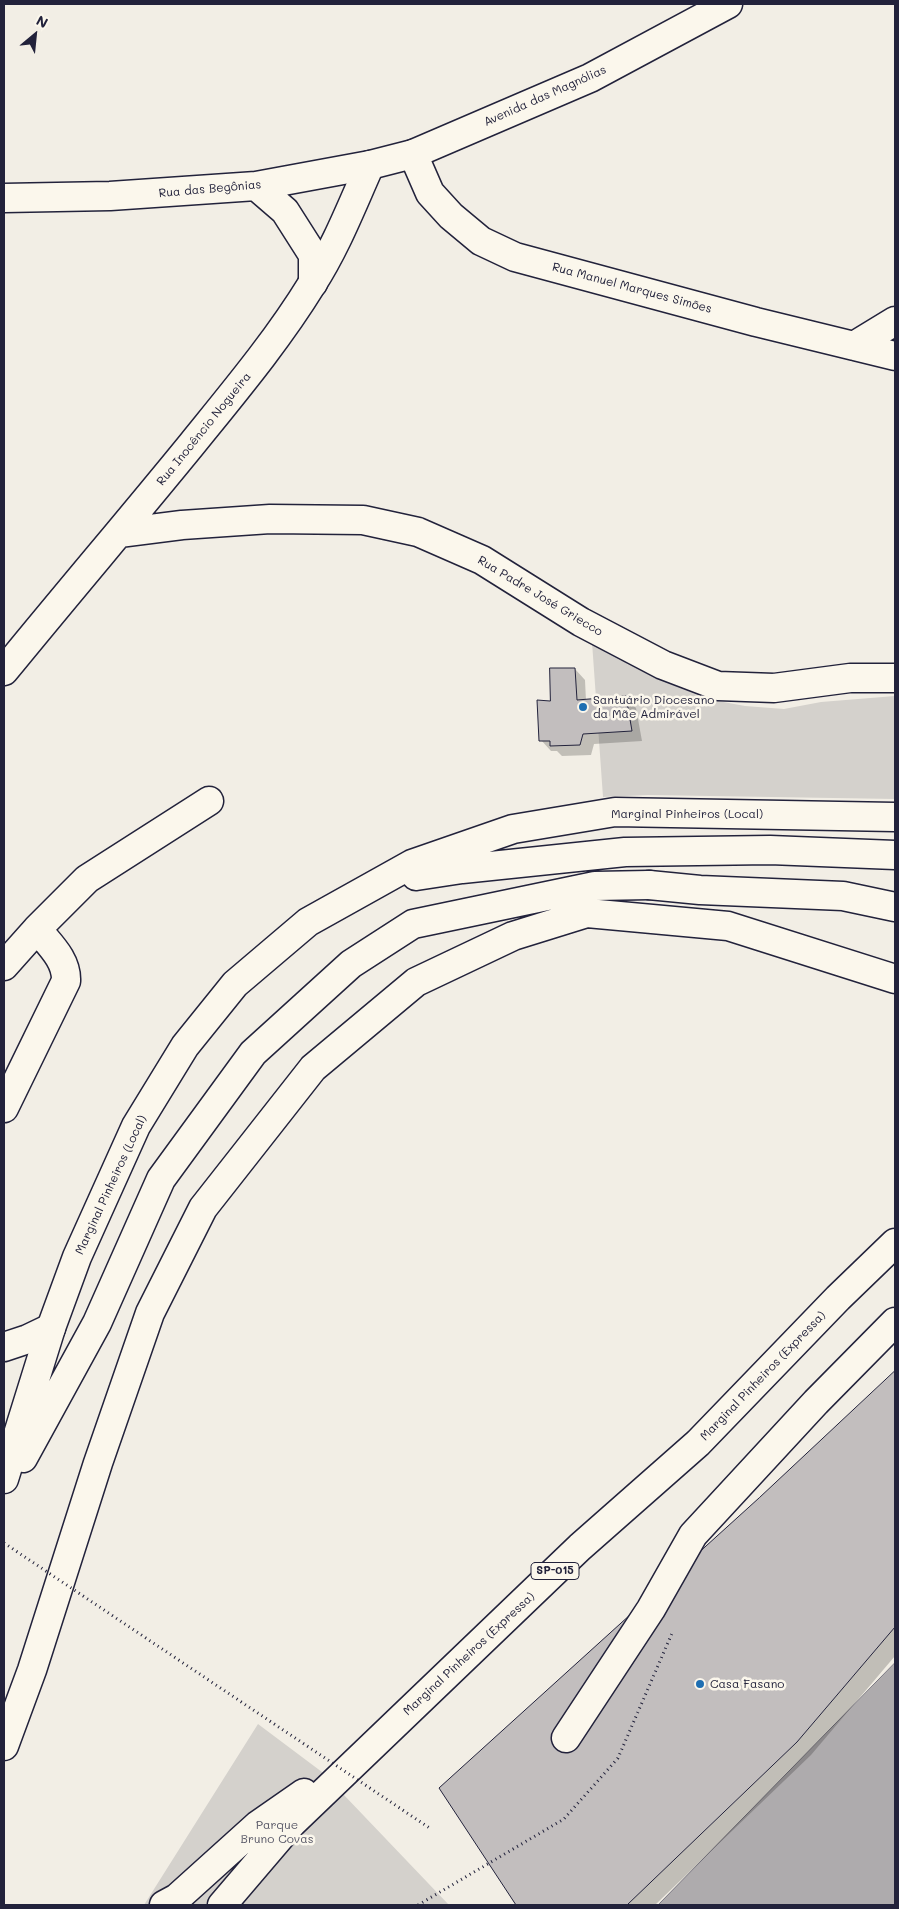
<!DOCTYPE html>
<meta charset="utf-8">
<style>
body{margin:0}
#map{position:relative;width:899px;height:1909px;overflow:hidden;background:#f2eee5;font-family:Mali,sans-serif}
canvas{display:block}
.frame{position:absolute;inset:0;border:5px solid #22223b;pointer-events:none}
.north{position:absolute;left:10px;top:10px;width:50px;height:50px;-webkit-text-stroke:4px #fbf7ec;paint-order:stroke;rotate:28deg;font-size:14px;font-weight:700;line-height:20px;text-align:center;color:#22223b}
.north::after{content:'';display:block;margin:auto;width:18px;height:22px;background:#22223b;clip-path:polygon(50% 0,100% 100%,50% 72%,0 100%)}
</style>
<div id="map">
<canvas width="899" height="1909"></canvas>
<div class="frame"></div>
<div class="north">N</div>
</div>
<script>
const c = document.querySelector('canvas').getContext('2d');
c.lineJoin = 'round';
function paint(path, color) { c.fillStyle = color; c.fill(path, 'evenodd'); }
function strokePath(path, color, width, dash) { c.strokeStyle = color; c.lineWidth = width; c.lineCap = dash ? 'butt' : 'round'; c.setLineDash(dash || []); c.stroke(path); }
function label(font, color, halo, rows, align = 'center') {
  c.font = font + ' Mali,sans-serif'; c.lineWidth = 5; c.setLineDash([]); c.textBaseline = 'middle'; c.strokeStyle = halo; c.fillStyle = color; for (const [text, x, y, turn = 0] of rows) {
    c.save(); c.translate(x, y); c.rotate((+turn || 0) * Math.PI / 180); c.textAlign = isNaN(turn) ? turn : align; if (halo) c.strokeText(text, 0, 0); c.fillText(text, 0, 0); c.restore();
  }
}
paint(new Path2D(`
 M592 642 666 682 707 699 745 706 784 709 821 702 895 696V799L648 795 603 797Z
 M258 1724 322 1772 449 1905H144Z`), '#d4d1cc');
const water = new Path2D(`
 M895 1663V1905H658L659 1904Z`);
paint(water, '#aeabad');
strokePath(water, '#76747f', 1);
paint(new Path2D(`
 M575 669 585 680 586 701 626 697 636 708 642 741 594 744 591 755 562 756 557 751H551L541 740 552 702Z
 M895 1373V1656L811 1755 655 1905H517L441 1788 760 1499Z`), '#0003');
const building = new Path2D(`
 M550 668H575L577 700 626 696 632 731 583 734 580 745 550 746V741H539L537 700 550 701Z
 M895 1371V1627L797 1742 627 1905H516L439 1788 759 1498Z`);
paint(building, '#c2bebe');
strokePath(building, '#22223b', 1);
const minor = new Path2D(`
 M413 154 430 193 451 216 481 241 515 257 756 322 895 356
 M854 346 895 321
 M119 533 182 525 270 519 363 520 418 532 482 560 581 622 663 665 718 686 774 688 850 678H895
 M4 671C66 595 130 520 192 444 234 392 277 341 312 284 336 247 352 205 370 165
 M649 885 700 890 843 896 895 907
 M4 966 37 929
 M4 1108 66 981C67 960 50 945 37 929L87 879 209 801
 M4 1347 28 1339 51 1328
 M566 1738 651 1609 693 1535 816 1402 895 1322`);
const major = new Path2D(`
 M256 186 285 211 313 255V283
 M4 198 110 196 256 186 370 165 413 154 590 78 728 4`);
const highway = new Path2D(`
 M416 876 462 869 625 852 770 850 895 855
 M23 1458 97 1323 161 1179 253 1053 351 964 413 924 595 886 649 885
 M4 1479 51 1328 77 1257 136 1126 185 1046 235 984 308 922 412 864 513 829 615 812 895 817
 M4 1746 32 1670 98 1463 150 1313 203 1208 313 1068 416 982 513 936 587 913 728 926 895 979
 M164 1905 177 1898 258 1825 304 1793
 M222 1905 292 1823 580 1547 698 1443 838 1298 895 1243`);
strokePath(minor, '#22223b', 31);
strokePath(major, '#22223b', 31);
strokePath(highway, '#22223b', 31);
strokePath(new Path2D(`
 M418 1905 564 1819 618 1758 673 1631`), '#22223b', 3, [1, 4]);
strokePath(minor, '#fbf7ec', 28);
strokePath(major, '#fbf7ec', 28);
strokePath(highway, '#fbf7ec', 28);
strokePath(new Path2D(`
 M4 1543 431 1829`), '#22223b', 3, [1, 4]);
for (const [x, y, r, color] of [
 [583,707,5,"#1f6fb2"],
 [700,1684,5,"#1f6fb2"]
]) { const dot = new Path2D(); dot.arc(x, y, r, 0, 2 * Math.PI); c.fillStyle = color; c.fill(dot); strokePath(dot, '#fbf7ec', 2); }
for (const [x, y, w] of [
 [555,1571,48]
]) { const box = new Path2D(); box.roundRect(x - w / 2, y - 8.5, w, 17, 4); c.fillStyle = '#fbf7ec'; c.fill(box); strokePath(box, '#22223b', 1); }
label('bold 11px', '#22223b', null, [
 ["SP-015",555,1571]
]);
label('12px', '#22223b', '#fbf7ec', [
 ["Avenida das Magnólias",545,96,-24],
 ["Rua das Begônias",210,189,-5],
 ["Rua Manuel Marques Simões",632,288,15],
 ["Rua Inocêncio Nogueira",204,429,-51],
 ["Rua Padre José Griecco",540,596,31],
 ["Marginal Pinheiros (Local)",687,814],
 ["Marginal Pinheiros (Local)",111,1185,-65],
 ["Marginal Pinheiros (Expressa)",763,1376,-46],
 ["Marginal Pinheiros (Expressa)",469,1654,-43]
]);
label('12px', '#22223b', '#fbf7ec', [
 ["Santuário Diocesano",593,700],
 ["da Mãe Admirável",593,714],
 ["Casa Fasano",710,1684]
], 'left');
label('12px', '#575766', '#fbf7ec', [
 ["Parque",277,1825],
 ["Bruno Covas",277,1839]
]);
</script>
